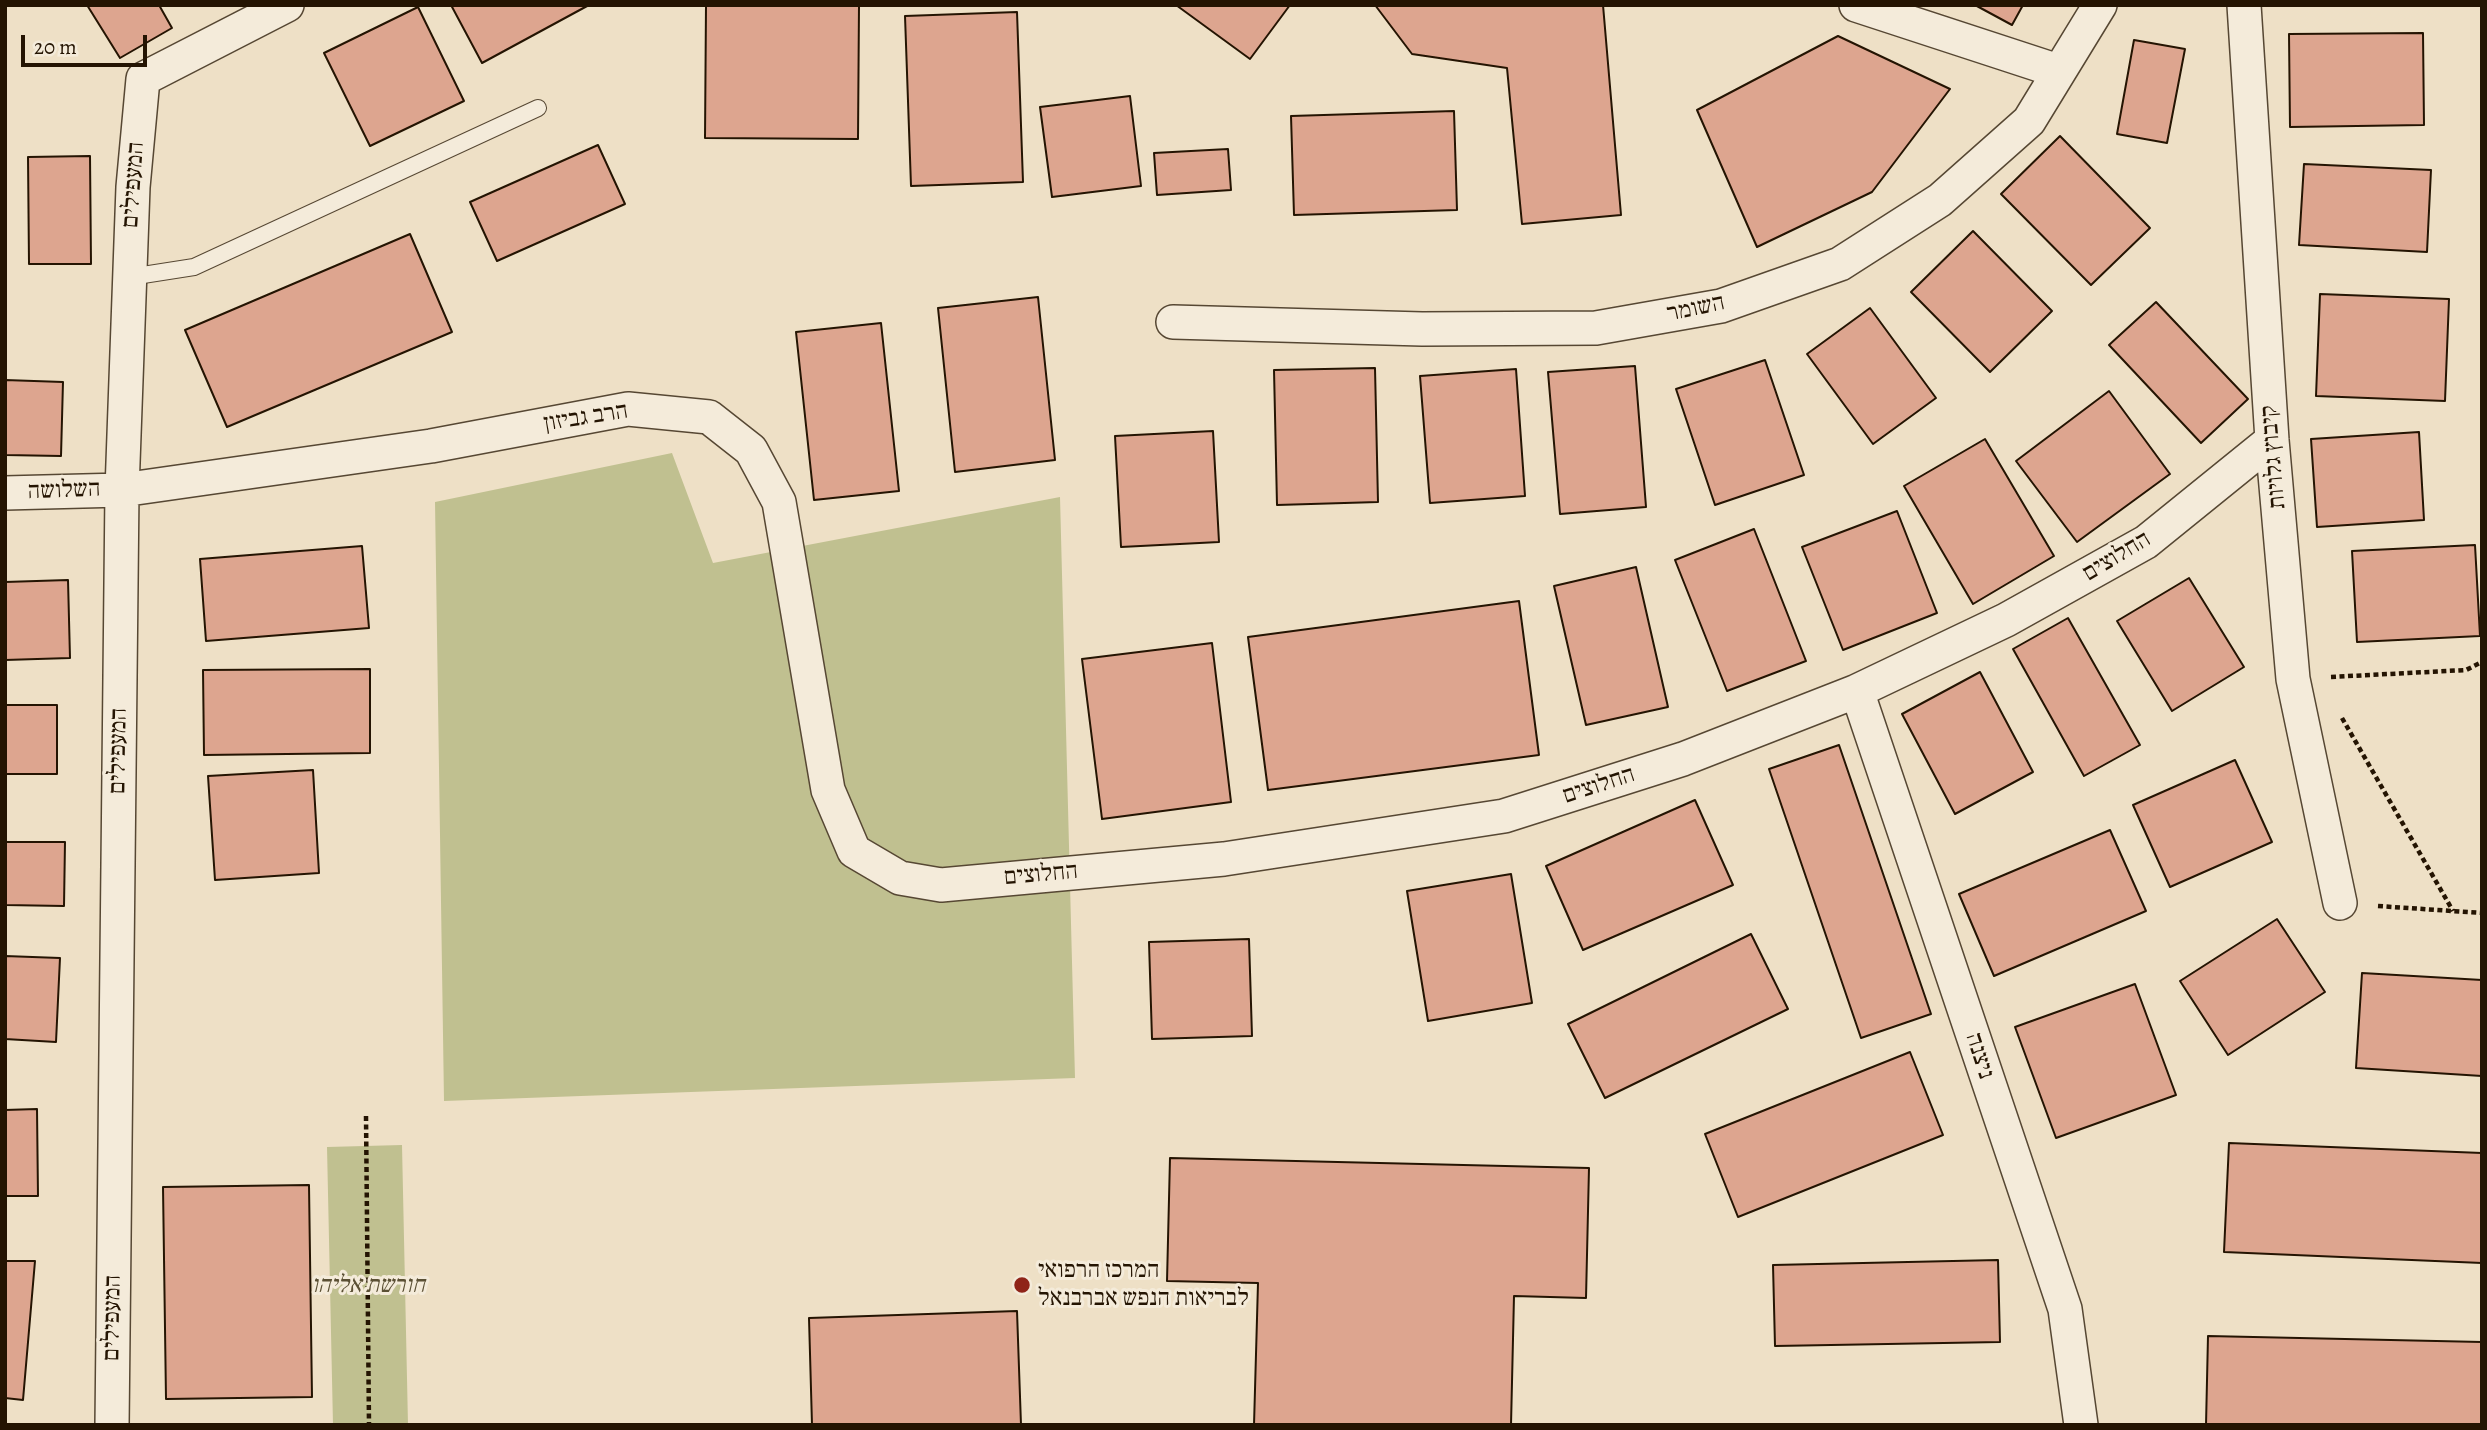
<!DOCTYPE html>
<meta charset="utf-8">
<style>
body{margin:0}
#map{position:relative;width:2487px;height:1430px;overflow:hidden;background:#eee0c6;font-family:Alegreya,serif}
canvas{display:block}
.frame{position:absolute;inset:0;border:7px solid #241402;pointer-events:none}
.scale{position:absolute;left:21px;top:35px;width:126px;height:32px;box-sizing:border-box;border:4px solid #241402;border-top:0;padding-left:9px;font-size:21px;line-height:24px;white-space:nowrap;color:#241402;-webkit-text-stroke:5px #f4ebda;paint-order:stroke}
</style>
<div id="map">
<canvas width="2487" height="1430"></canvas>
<div class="frame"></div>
<div class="scale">20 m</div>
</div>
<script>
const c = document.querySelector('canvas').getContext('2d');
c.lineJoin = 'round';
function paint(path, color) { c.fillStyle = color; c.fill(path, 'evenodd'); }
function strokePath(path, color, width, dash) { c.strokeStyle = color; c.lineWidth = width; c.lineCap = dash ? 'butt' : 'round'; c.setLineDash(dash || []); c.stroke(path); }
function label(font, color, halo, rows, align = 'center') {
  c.font = font + ' Alegreya,"Frank Ruhl Libre",serif'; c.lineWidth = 6; c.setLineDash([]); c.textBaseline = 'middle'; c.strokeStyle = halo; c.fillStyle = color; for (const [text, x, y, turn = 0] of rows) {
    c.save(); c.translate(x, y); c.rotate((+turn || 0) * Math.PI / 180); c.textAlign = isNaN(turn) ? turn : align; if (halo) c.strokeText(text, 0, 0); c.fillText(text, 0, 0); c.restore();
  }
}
paint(new Path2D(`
 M672 453 713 563 1060 497 1075 1078 444 1101 435 502Z
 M402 1145 408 1425H333L327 1147Z`), '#c0c090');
const building = new Path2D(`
 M87 5H159L172 28 120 58Z
 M451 5H589L482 63Z
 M706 5H859L858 139 705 138Z
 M1176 5H1290L1250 59Z
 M1375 5H1603L1621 215 1522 224 1507 68 1412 54Z
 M1975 5H2023L2012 25Z
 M418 7 464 101 370 146 324 53Z
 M1017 12 1023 182 911 186 905 16Z
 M2423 33 2424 125 2290 127 2289 34Z
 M1838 36 1950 89 1872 192 1757 247 1697 110Z
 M2134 40 2185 49 2167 143 2117 134Z
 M1130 96 1141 186 1052 197 1040 107Z
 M1454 111 1457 210 1294 215 1291 116Z
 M2060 136 2150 228 2091 285 2001 194Z
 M598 145 625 204 497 261 470 202Z
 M1228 149 1231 190 1157 195 1154 153Z
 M90 156 91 264H29L28 157Z
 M2304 164 2431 170 2427 252 2299 245Z
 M1973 231 2052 311 1990 372 1911 292Z
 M410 234 452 332 227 427 185 330Z
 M2320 294 2449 299 2445 401 2316 396Z
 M1038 297 1055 460 955 472 938 308Z
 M2156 302 2248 399 2201 443 2109 345Z
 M1870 308 1936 398 1873 444 1807 354Z
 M881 323 899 491 814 500 796 332Z
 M1765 360 1804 475 1715 505 1676 389Z
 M1635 366 1646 507 1560 514 1548 372Z
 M1375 368 1378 502 1277 505 1274 370Z
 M1516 369 1525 496 1430 503 1420 376Z
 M5 380 63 382 61 456 5 455Z
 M2109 391 2170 474 2077 542 2016 461Z
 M1213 431 1219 542 1121 547 1115 436Z
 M2419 432 2424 520 2317 527 2311 439Z
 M1985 439 2054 556 1973 604 1904 486Z
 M1897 511 1937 613 1843 650 1802 547Z
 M1754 529 1806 661 1727 691 1675 560Z
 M2475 545 2480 636 2357 642 2352 551Z
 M362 546 369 628 206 641 200 559Z
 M1636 567 1668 707 1586 725 1554 586Z
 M2189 578 2244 667 2172 711 2117 621Z
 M68 580 70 658 5 660V582Z
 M1519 601 1539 755 1268 790 1248 637Z
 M2068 618 2140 745 2084 776 2013 649Z
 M1212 643 1231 802 1102 819 1082 659Z
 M370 669V753L204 755 203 670Z
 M1980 672 2033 772 1955 814 1902 714Z
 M5 705H57V774H5Z
 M1839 745 1931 1014 1861 1038 1769 769Z
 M2235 760 2272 842 2170 887 2133 805Z
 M313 770 319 873 215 880 208 776Z
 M1695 800 1733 885 1583 950 1546 866Z
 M2110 830 2146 911 1994 976 1959 894Z
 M5 842H65L64 906 5 905Z
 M1511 874 1532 1003 1428 1021 1407 891Z
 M2277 919 2325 992 2228 1055 2180 981Z
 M1751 934 1788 1009 1605 1098 1568 1024Z
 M1249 939 1252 1036 1152 1039 1149 942Z
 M5 956 60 958 56 1042 5 1039Z
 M2362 973 2482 980V1076L2356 1068Z
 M2135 984 2176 1095 2056 1138 2015 1027Z
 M1910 1052 1943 1135 1738 1217 1705 1134Z
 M37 1109 38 1196H5V1110Z
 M2229 1143 2482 1153V1263L2224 1252Z
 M1170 1158 1589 1168 1586 1298 1514 1296 1511 1425H1254L1258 1283 1167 1281Z
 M309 1185 312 1397 166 1399 163 1187Z
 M1998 1260 2000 1342 1775 1346 1773 1265Z
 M5 1261H35L23 1400 5 1398Z
 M1017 1311 1021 1425H812L809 1318Z
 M2208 1336 2482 1342V1425H2206Z`);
paint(building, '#dda58f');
strokePath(building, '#241402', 2);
const service = new Path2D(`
 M130 277 194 267 538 108`);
const minor = new Path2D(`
 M1856 5 2058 71
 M2244 5 2272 440 2293 679 2340 903
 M1173 322 1422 329 1596 328 1721 306 1840 264 1940 200 2029 121 2100 5
 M5 493 122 490 431 446 628 409 709 417 751 450 779 502 828 790 854 851 900 878 941 885 1224 859 1504 816 1683 759 1857 691 2006 620 2146 542 2272 440
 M1857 691 2065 1309 2081 1425
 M112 1425 122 490 133 187 143 79 287 5`);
strokePath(service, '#564733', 18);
strokePath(minor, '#564733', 36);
strokePath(new Path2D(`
 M2331 677 2466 670 2482 662
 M2342 718 2453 911
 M2378 906 2482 913
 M366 1116 369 1425`), '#241402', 4.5, [5, 3.5]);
strokePath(service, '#f4ebda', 16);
strokePath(minor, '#f4ebda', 33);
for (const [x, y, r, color] of [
 [1022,1285,9,"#8f2418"]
]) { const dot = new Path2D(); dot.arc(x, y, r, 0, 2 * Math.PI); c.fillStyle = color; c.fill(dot); strokePath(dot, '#f4ebda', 2.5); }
label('24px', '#241402', '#f4ebda', [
 ["המעפילים",134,185,-86],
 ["השומר",1696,309,-12],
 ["הרב גביזון",586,418,-9],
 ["קיבוץ גלויות",2274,457,-95],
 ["השלושה",64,491,-2],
 ["החלוצים",2117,557,-31],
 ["המעפילים",119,751,-89],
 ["החלוצים",1599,786,-18],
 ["החלוצים",1041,875,-5],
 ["ניצנה",1979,1056,72],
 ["המעפילים",113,1318,-89]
]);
label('24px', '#241402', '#f4ebda', [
 ["המרכז הרפואי",1038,1271],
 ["לבריאות הנפש אברבנאל",1038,1299]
], 'left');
label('italic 24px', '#5b5034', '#f4ebda', [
 ["חורשת אליהו",368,1286]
]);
</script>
